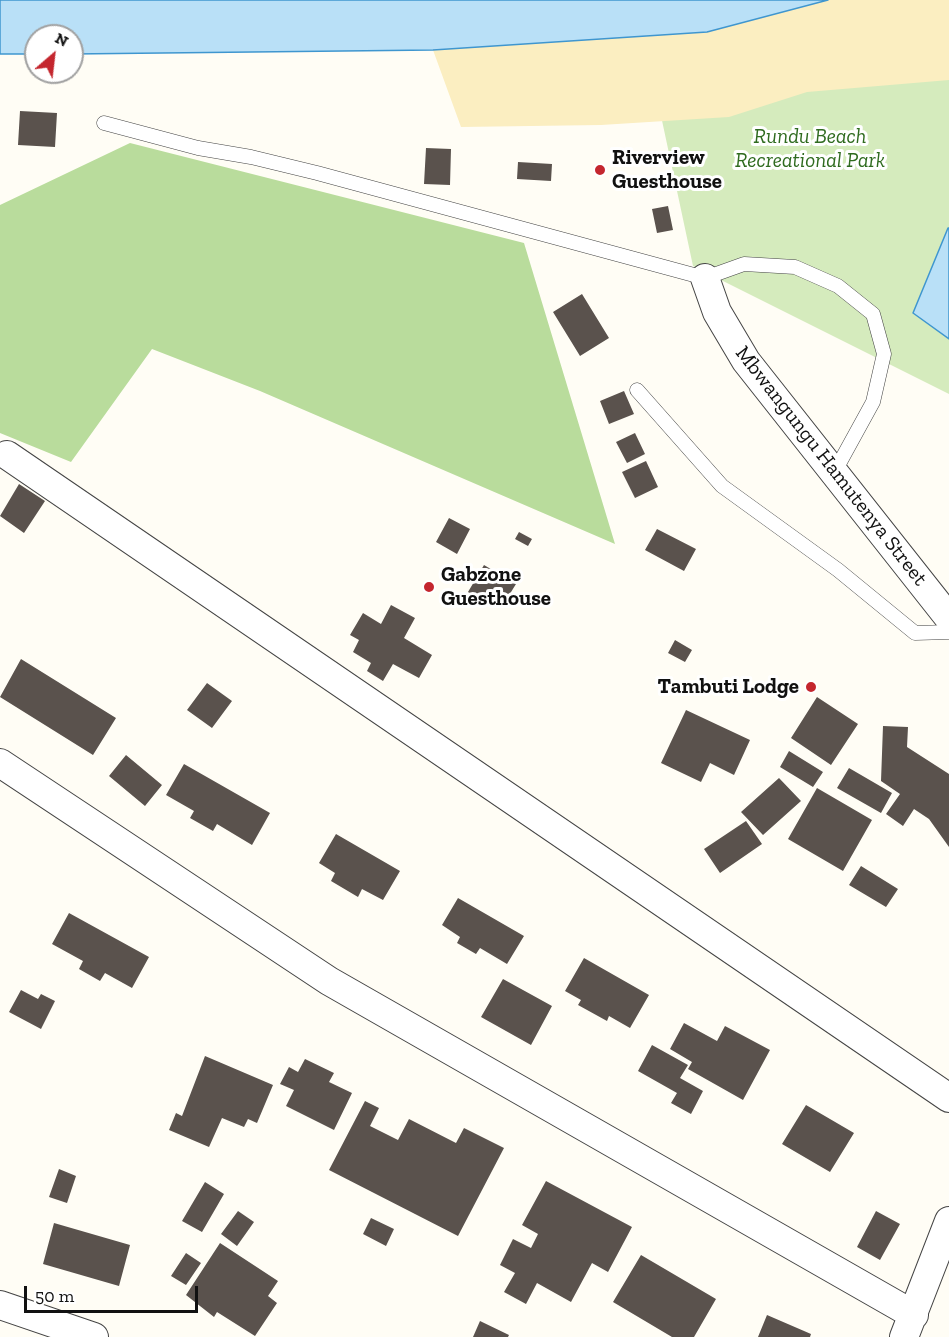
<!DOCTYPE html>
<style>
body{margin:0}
#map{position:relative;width:949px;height:1337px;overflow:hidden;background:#fffdf5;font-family:"Zilla Slab",serif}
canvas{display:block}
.north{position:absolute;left:24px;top:24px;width:60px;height:60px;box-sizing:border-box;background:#fff;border:2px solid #a0a0a0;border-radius:50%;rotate:28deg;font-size:16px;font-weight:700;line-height:24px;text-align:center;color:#111}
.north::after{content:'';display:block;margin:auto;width:21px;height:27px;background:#c4262e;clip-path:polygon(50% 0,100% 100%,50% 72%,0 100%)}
.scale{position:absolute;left:24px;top:1286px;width:174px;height:27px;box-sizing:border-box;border:3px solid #111;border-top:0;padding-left:8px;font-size:18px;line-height:21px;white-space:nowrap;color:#111;-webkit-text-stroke:4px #fff;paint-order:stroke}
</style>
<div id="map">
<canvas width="949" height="1337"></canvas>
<div class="north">N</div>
<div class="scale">50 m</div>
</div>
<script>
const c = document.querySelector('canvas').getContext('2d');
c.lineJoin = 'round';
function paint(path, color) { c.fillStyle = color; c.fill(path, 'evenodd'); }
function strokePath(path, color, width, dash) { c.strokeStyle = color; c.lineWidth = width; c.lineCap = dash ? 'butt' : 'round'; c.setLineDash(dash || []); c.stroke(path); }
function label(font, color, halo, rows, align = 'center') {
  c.font = font + ' "Zilla Slab",serif'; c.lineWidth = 6; c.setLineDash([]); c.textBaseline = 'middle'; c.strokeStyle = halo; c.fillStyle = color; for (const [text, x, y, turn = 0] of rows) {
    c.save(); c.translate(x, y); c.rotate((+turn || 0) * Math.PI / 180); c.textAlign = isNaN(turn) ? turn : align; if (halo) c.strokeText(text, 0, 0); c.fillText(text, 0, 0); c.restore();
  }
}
paint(new Path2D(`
 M828 0H949V394L693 266 644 36 707 32Z`), '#d5ebbd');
paint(new Path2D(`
 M130 143 524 243 615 544 260 391 152 349 71 462 0 433V205Z`), '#b9dc9c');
paint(new Path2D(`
 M828 0H949V80L807 92 729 117 601 125 461 127 433 50 707 32Z`), '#fbeec1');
const water = new Path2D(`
 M0 0H828L707 32 433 50 72 54V36H36V54H0Z
 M948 228H949V339L913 313Z`);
paint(water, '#b9e0f7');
strokePath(water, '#3f96cf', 1.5);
paint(new Path2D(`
 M20 111 57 113 55 147 18 145Z
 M426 148 451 149 450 185 424 184Z
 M518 162 552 164 551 181 517 179Z
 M668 206 673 230 657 233 652 209Z
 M582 294 609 338 580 356 553 312Z
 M624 391 634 414 609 424 600 401Z
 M635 433 645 454 627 463 616 442Z
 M646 461 658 487 635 498 622 472Z
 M19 484 45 501 24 533 0 516Z
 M449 518 470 529 457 554 436 542Z
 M657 529 696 549 684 571 645 550Z
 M519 532 532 539 528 546 515 539Z
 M484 565 516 584 503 605 484 594 481 601 468 592Z
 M391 605 415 618 404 638 432 655 419 678 393 664 383 681 367 671 371 663 353 652 359 640 350 635 363 613 381 624Z
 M675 640 692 650 685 662 668 653Z
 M21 659 116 718 93 755 0 697Z
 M207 683 232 701 212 728 187 710Z
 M817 697 858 724 831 765 791 738Z
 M686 710 750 740 734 775 710 763 701 782 661 763Z
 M883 726 908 727 907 747 949 774V847L929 819 914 809 903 826 886 814 900 794 881 781Z
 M789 751 823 772 813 787 780 767Z
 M126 755 162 785 145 806 109 776Z
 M184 764 270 813 252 845 217 824 213 831 190 818 194 811 166 795Z
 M849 768 892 793 881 813 837 788Z
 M779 778 801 801 763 835 741 812Z
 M817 788 872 820 843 871 788 839Z
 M746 821 762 844 720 873 704 849Z
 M336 834 400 871 383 900 362 889 358 897 331 881 335 873 319 863Z
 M861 866 898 889 886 907 849 885Z
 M458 898 524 936 507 964 480 948 476 954 457 943 460 937 442 925Z
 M69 913 149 957 132 988 105 973 100 981 79 969 83 961 52 944Z
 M584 958 649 995 630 1028 609 1016 607 1021 578 1005 581 1000 565 991Z
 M503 979 552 1006 531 1045 481 1017Z
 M21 990 38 999 41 994 55 1001 41 1029 9 1012Z
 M684 1023 717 1041 725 1026 770 1050 743 1100 688 1069 692 1062 670 1049Z
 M652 1045 688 1065 680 1078 703 1091 691 1114 671 1103 677 1093 638 1071Z
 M205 1056 273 1085 257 1123 248 1119 244 1127 222 1118 209 1147 169 1130 176 1113 182 1116Z
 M305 1059 334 1073 329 1082 352 1093 334 1130 286 1106 294 1090 280 1084 289 1067 298 1072Z
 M365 1101 379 1108 370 1126 398 1140 409 1119 456 1143 464 1128 504 1148 458 1236 329 1170Z
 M806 1105 854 1133 830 1172 782 1144Z
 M59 1169 76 1176 67 1203 49 1197Z
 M546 1181 632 1227 608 1272 592 1263 571 1302 537 1283 526 1304 504 1292 515 1273 500 1265 513 1239 531 1248 538 1234 522 1225Z
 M205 1182 224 1194 202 1232 182 1221Z
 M238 1211 254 1222 237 1246 221 1234Z
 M876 1211 900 1224 880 1260 857 1247Z
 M371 1218 394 1229 386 1246 363 1234Z
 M54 1223 130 1245 119 1286 43 1264Z
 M220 1243 278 1281 268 1296 277 1303 255 1336 217 1312 214 1317 186 1295Z
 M186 1253 201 1263 186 1285 171 1276Z
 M641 1255 716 1299 694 1337H672L613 1302Z
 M767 1315 811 1334 810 1337H758Z
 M480 1321 509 1335 508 1337H473Z`), '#5a524d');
const service = new Path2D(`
 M104 123 198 148 251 157 317 173 705 278 744 264 795 267 838 286 873 314 884 354 873 402 834 473
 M637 390 722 486 838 570 915 633 949 632`);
const minor = new Path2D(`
 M705 278 717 312 746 361 949 618
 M7 455 949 1098
 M0 763 329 981 914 1315
 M0 1305 94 1337
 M904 1337 949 1221`);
strokePath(service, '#444', 15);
strokePath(minor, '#444', 30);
strokePath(service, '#fff', 14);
strokePath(minor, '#fff', 28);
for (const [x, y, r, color] of [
 [600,170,6,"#c4262e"],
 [429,587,6,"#c4262e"],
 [811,687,6,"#c4262e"]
]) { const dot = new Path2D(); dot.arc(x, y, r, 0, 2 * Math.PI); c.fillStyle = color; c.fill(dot); strokePath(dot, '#fff', 2); }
label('italic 21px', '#2f6b1f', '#fff', [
 ["Rundu Beach",810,137],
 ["Recreational Park",810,161]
]);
label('bold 21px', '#111', '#fff', [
 ["Riverview",612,158],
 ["Guesthouse",612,182],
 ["Gabzone",441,575],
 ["Guesthouse",441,599],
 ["Tambuti Lodge",799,687,"right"]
], 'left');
label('21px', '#111', '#fff', [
 ["Mbwangungu Hamutenya Street",831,466,52]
]);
</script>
